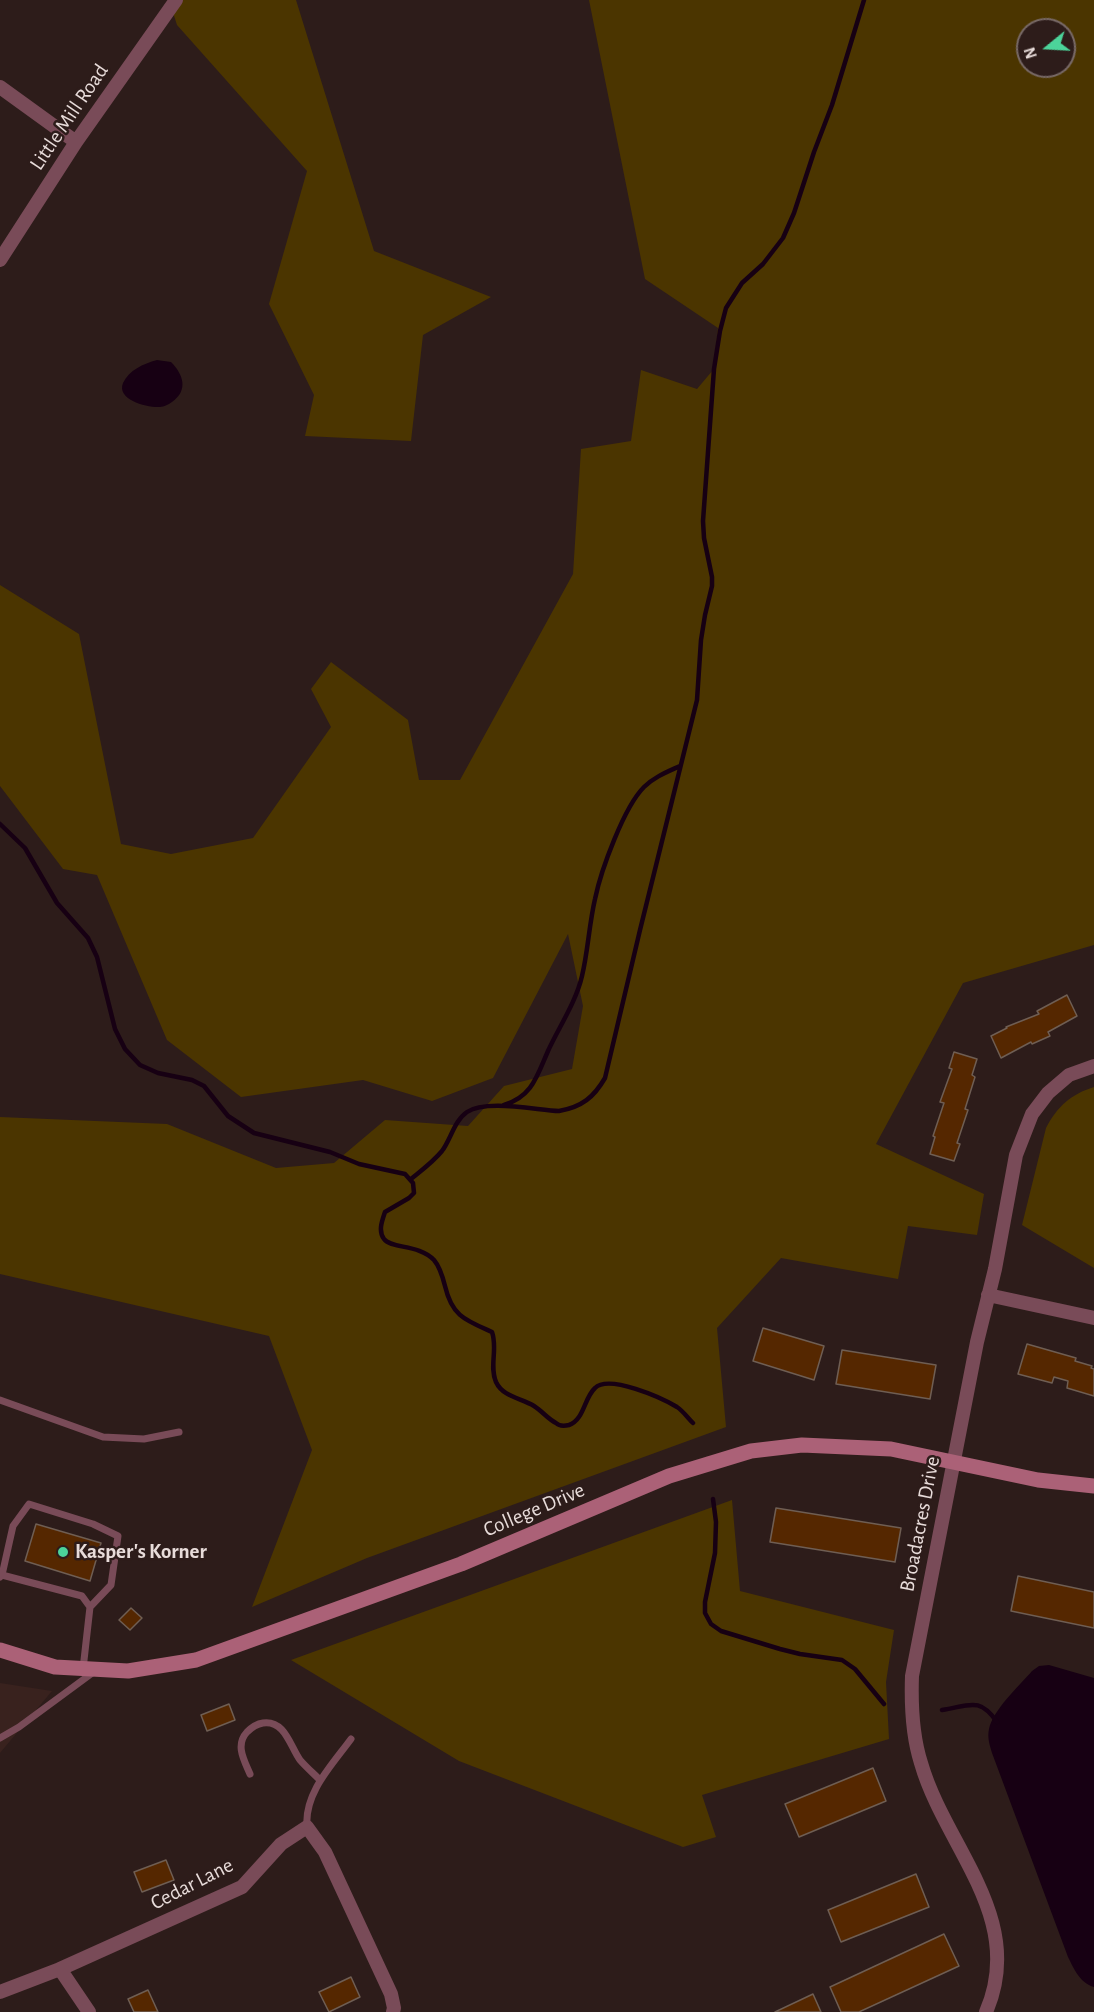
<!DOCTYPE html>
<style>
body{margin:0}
#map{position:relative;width:1094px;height:2012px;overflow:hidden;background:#2d1c1a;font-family:"Alegreya Sans",sans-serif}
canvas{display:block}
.north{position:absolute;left:1016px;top:18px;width:60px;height:60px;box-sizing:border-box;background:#2d1c1a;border:2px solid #786967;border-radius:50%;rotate:252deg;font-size:16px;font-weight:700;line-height:24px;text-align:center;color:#e8dcda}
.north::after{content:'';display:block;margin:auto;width:21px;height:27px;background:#4cd39a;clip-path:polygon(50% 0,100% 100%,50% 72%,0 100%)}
</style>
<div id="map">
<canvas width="1094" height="2012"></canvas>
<div class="north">N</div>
</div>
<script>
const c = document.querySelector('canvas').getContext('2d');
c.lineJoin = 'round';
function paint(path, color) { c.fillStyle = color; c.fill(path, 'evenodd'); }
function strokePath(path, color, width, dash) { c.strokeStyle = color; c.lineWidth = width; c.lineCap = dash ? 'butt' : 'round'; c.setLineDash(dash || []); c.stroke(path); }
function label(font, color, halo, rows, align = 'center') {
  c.font = font + ' "Alegreya Sans",sans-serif'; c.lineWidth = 5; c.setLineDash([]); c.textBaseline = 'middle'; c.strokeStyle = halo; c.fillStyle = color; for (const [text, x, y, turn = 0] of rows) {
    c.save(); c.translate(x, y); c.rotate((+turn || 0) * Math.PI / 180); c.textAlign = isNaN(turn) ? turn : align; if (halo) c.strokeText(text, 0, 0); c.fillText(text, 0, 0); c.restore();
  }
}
paint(new Path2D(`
 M0 1683 52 1691 0 1753Z`), '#39221e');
paint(new Path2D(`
 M169 0H296L374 251 491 297 423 335 411 441 305 436 314 395 269 304 307 171 177 25Z
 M589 0H1094V945L963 983 876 1144 984 1194 977 1235 908 1226 898 1279 781 1258 717 1328 726 1427 367 1558 252 1607 312 1450 269 1336 0 1274V1117L167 1124 276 1168 334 1163 385 1120 468 1126 504 1086 572 1069 583 1006 568 934 493 1078 432 1101 363 1080 241 1097 167 1040 97 875 63 869 0 786V585L79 634 121 844 171 854 253 838 331 727 311 689 331 662 408 720 419 780H460L573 574 581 449 631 441 641 370 697 389 713 370 718 328 645 279ZM1028 30H1064V66H1028Z
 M1094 1087V1268L1022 1225 1046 1128C1057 1107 1071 1094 1094 1087Z
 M732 1500 740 1591 894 1630 886 1682 889 1739 702 1795 716 1837 683 1847 459 1761 291 1660Z`), '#4b3500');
paint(new Path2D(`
 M157 360 171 362C183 374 189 390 172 402 169 404 164 407 160 407 148 408 116 400 123 383 129 370 143 364 157 360Z
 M1049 1665 1094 1678V1987C1080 1983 1074 1969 1068 1957L992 1753C990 1746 987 1738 989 1729 993 1710 1019 1686 1032 1671L1039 1666Z`), '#170013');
strokePath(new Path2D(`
 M0 824 25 848 57 903 88 938 97 957 115 1029 125 1049 140 1065 158 1073 192 1080 204 1086 228 1116 254 1133 330 1152 359 1164 405 1174 413 1183 414 1193 409 1198 385 1212C382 1221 378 1231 384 1239 391 1249 419 1244 434 1260 440 1267 443 1278 445 1286 452 1316 465 1320 492 1332 498 1349 489 1366 496 1382 503 1397 521 1398 534 1406 542 1411 548 1419 556 1423 559 1426 565 1426 569 1425 584 1420 584 1398 595 1388 609 1374 662 1398 677 1407 683 1411 688 1418 693 1423
 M504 1105C532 1097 537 1076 548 1051 559 1027 576 1002 582 976 588 951 589 925 595 899 601 870 624 807 644 787 654 777 667 772 680 766
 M411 1179C422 1170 433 1162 442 1151 451 1139 454 1121 467 1112 486 1099 536 1110 559 1111 582 1107 594 1097 605 1078L640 930 697 700 701 640 705 615 712 586V577L704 538 703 521 714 369 720 331 726 308 742 283 763 264 783 238 794 213 814 152 832 105 864 0
 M713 1499 716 1522 715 1553 705 1602V1613L711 1624 721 1631 780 1649 800 1654 842 1660 855 1669 884 1704
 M942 1710C969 1706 979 1696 997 1722`), '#170013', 4.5);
const building = new Path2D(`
 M1067 995 1077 1016 1048 1032 1050 1036 1032 1044 1031 1042 1001 1058 991 1036 1007 1028 1006 1027 1039 1014 1037 1011Z
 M954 1052 977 1059 972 1075 975 1077 965 1109 968 1110 957 1143 960 1144 954 1161 930 1154 935 1137 933 1136 944 1103 940 1102 952 1069 949 1068Z
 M763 1328 824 1346 814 1380 753 1361Z
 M1027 1344 1076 1358 1075 1361 1092 1366 1091 1368 1094 1369V1396L1067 1388 1068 1381 1054 1377 1052 1383 1018 1374Z
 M842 1350 936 1365 930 1399 836 1384Z
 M776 1508 901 1528 895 1562 770 1542Z
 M36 1524 101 1543 90 1581 25 1561Z
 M1018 1576 1094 1592V1628L1011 1611Z
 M131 1608 142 1618 130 1630 119 1620Z
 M229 1704 235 1720 207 1731 201 1715Z
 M873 1768 886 1801 799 1837 785 1804Z
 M166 1860 174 1880 142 1892 134 1872Z
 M916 1874 929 1907 841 1942 828 1910Z
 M944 1934 959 1966 859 2012H841L830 1987Z
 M351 1977 360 1997 329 2012 319 1992Z
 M148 1990 158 2012H134L128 1999Z
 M813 1994 821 2012H775Z`);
paint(building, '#552700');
strokePath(building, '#6f5e53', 1.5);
strokePath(new Path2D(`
 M0 1400 103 1437 144 1439 179 1432
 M2 1575 13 1526 29 1504 93 1524 118 1536 111 1585 90 1607 83 1669
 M0 1577 2 1575 82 1596 90 1607
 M0 1738 19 1727 95 1671
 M250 1774C244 1760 235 1745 247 1732 252 1727 256 1724 263 1723 285 1720 290 1746 300 1760 306 1767 313 1773 320 1780
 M307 1827C304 1793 332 1765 351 1739`), '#794b58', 7);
strokePath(new Path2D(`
 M0 87 76 142
 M0 260 76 142 176 0
 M988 1295 1094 1318
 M0 1992 60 1969
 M89 2012 60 1969 242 1887 281 1844 307 1827 325 1852 391 1994 394 2008 393 2012
 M986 2012C1027 1918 945 1847 921 1763 912 1735 911 1705 912 1676L977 1342 995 1269 1016 1155 1032 1114 1048 1093 1069 1075 1094 1066`), '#794b58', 14);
strokePath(new Path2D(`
 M0 1650 55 1667 128 1671 196 1660 461 1564 669 1476 751 1451 802 1445 891 1449 1038 1480 1094 1486`), '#ab6177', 15);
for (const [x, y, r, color] of [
 [63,1552,6,"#4cd39a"]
]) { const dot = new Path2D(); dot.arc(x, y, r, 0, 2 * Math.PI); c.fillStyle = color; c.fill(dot); strokePath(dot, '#2d1c1a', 2); }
label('21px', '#e8dcda', '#2d1c1a', [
 ["Little Mill Road",69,117,-56],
 ["College Drive",534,1510,-23],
 ["Broadacres Drive",920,1524,-79],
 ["Cedar Lane",192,1884,-27]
]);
label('bold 21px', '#e8dcda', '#2d1c1a', [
 ["Kasper's Korner",75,1552]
], 'left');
</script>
